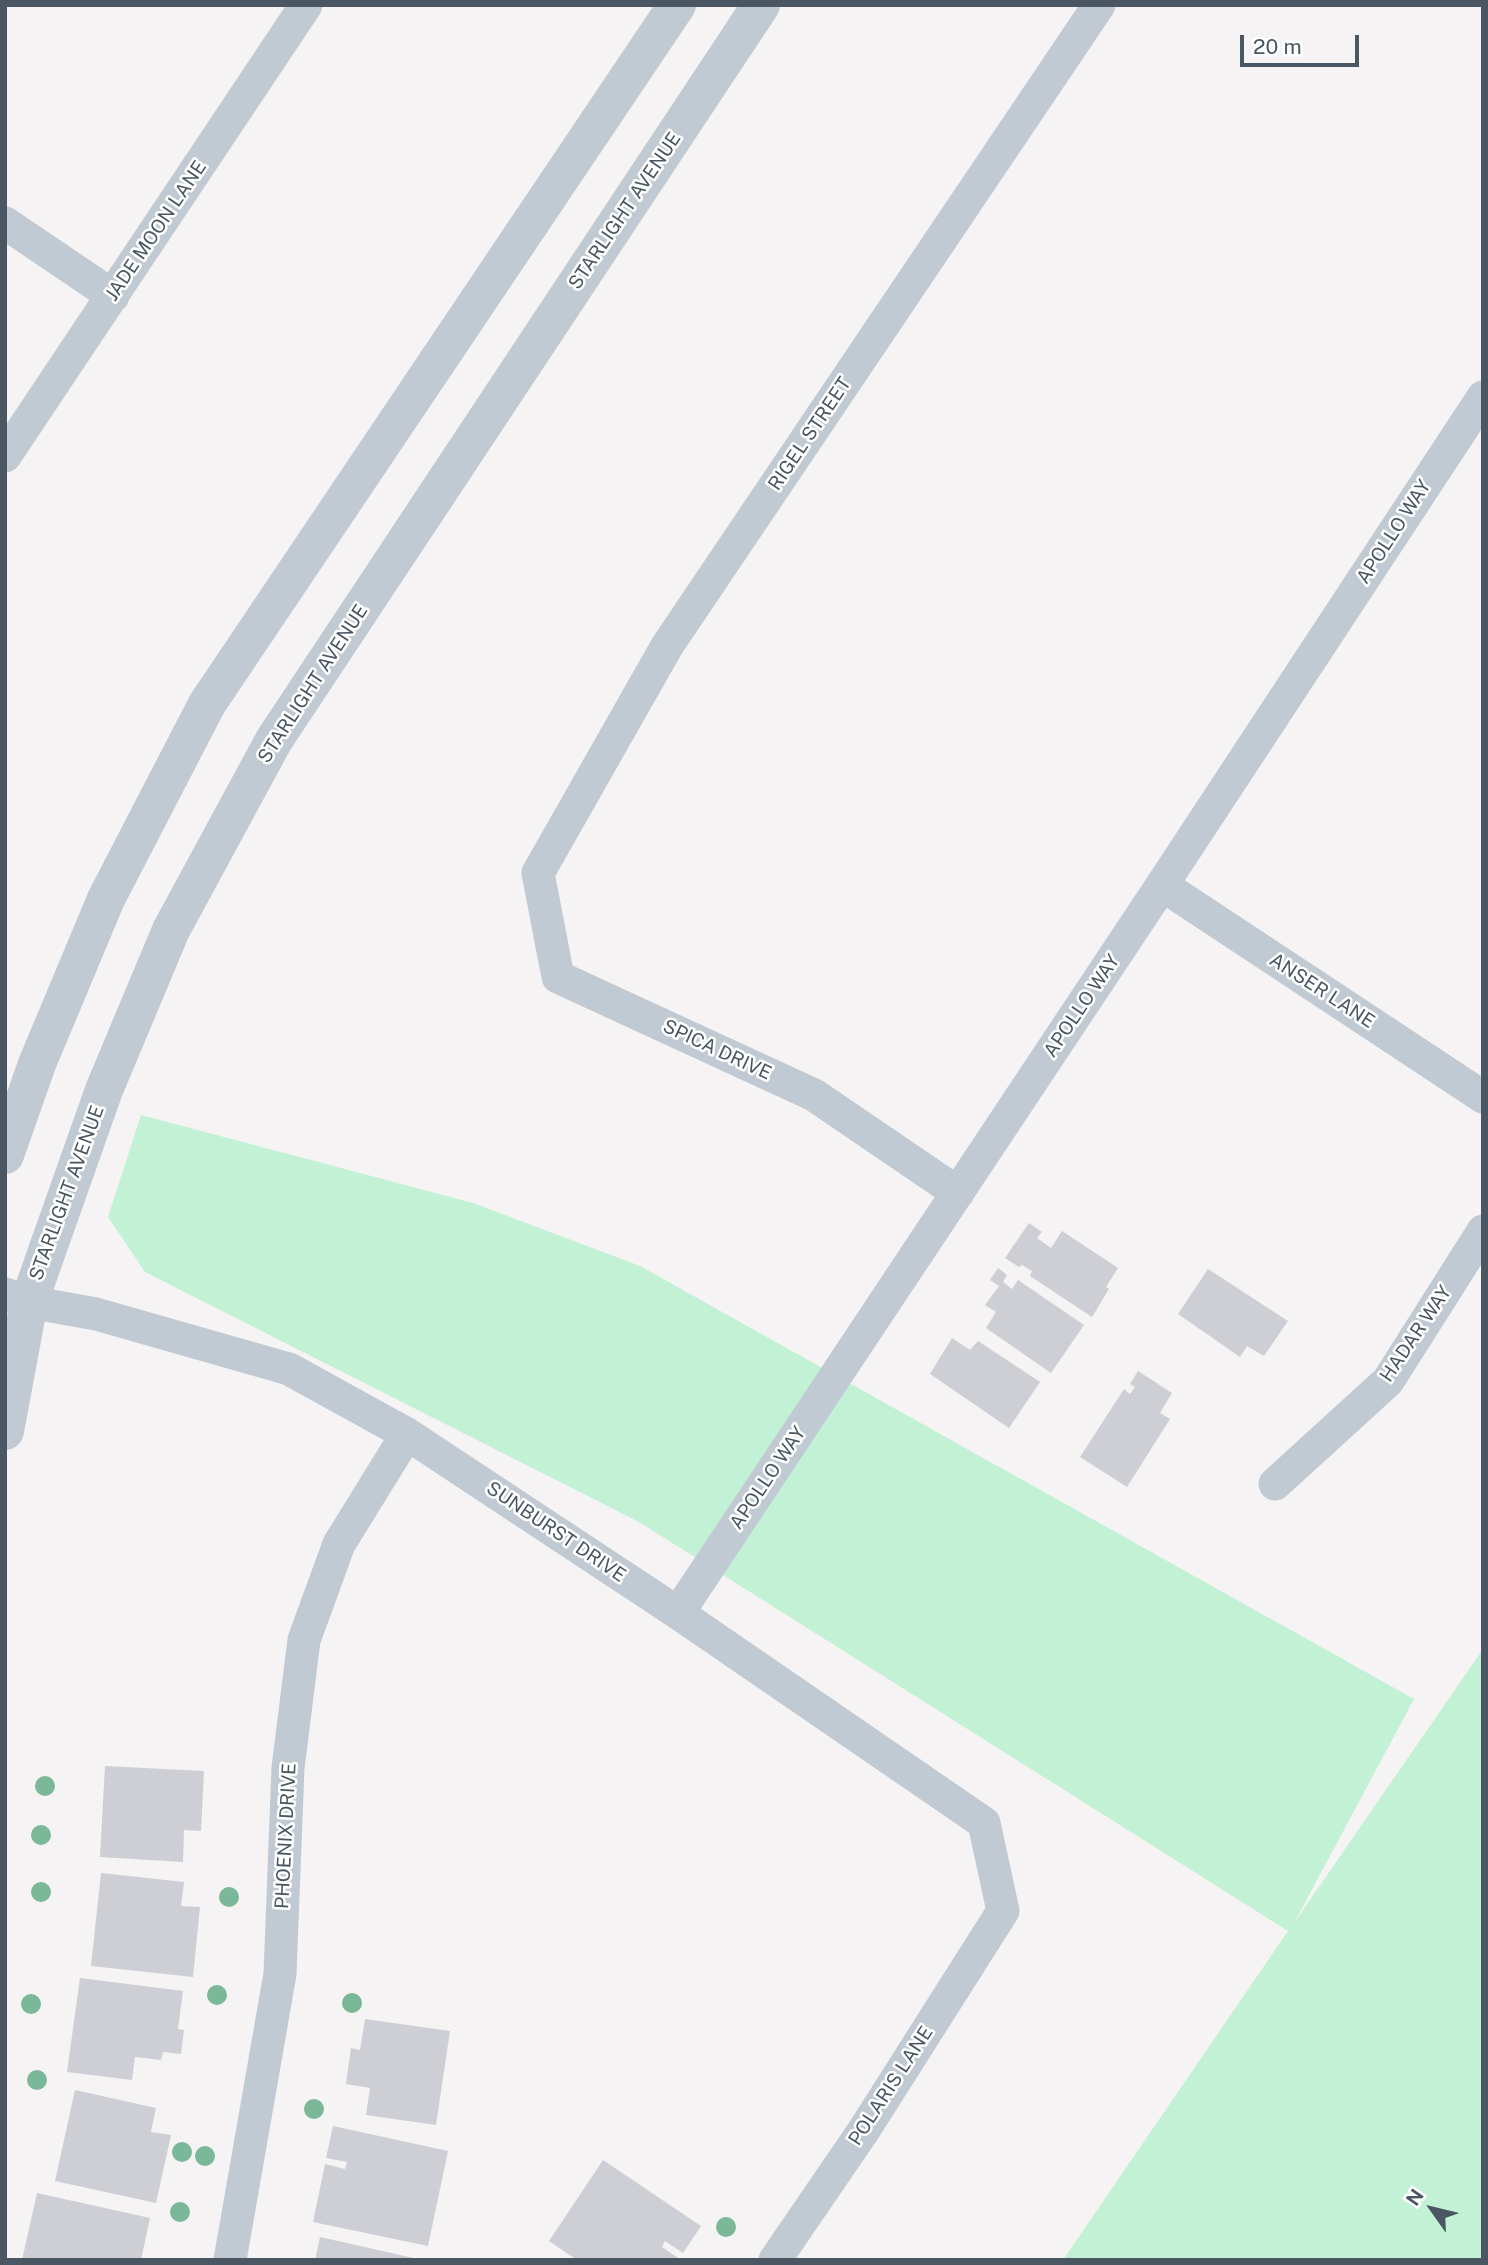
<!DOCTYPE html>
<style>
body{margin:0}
#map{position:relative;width:1488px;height:2265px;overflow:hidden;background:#f5f3f3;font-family:"Public Sans",sans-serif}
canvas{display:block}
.frame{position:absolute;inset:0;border:7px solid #4a5661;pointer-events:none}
.north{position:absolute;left:1397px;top:2174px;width:70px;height:70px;-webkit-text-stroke:5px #fff;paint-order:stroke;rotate:304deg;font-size:19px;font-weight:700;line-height:28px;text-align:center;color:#4a5661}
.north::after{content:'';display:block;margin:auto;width:24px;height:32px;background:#4a5661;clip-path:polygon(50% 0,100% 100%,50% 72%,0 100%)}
.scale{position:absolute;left:1240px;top:35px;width:119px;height:32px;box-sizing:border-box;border:4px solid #4a5661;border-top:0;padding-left:9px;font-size:21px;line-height:24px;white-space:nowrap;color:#4a5661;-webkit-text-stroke:5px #fff;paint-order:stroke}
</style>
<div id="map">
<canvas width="1488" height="2265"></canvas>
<div class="frame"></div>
<div class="north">N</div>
<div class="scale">20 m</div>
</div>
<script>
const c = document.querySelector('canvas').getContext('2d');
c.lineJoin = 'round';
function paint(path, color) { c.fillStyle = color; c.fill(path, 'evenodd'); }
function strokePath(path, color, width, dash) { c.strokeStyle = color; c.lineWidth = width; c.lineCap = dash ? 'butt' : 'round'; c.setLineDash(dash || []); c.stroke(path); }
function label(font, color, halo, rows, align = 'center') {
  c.font = font + ' "Public Sans",sans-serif'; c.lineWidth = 5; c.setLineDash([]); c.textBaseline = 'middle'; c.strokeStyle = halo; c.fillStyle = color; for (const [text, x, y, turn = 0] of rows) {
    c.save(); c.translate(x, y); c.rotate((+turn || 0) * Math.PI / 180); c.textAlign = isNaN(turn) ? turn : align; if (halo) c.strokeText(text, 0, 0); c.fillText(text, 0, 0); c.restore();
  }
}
paint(new Path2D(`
 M141 1115 473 1203 640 1266 1414 1699 1294 1923 1483 1649V2260H1063L1288 1931 639 1522 145 1272 108 1217Z`), '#c3f1d5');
paint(new Path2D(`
 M1029 1223 1042 1232 1037 1238 1051 1248 1062 1231 1118 1268 1106 1287 1109 1289 1092 1317 1030 1276 1032 1271 1022 1265 1019 1267 1005 1258Z
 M998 1268 1007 1275 1003 1282 1012 1289 1018 1280 1084 1325 1051 1373 986 1328 996 1312 985 1305 999 1286 990 1280Z
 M1208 1269 1288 1321 1264 1356 1247 1346 1240 1357 1178 1314Z
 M952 1338 970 1350 978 1341 1040 1382 1009 1428 930 1374Z
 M1138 1371 1172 1393 1160 1413 1170 1419 1127 1487 1080 1457 1124 1389 1130 1394 1135 1387 1130 1384Z
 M105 1766 204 1771 201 1831 184 1830 183 1862 100 1857Z
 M101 1873 184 1882 181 1906 200 1907 193 1977 91 1966Z
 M80 1978 183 1991 178 2029 184 2030 181 2054 163 2052 161 2060 135 2057 132 2080 67 2072Z
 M365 2019 450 2031 436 2125 366 2115 370 2088 346 2084 351 2048 360 2050Z
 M75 2090 156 2108 151 2132 171 2135 156 2203 55 2181Z
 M333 2126 448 2151 428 2246 313 2222 325 2164 345 2169 347 2162 326 2158Z
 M603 2160 701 2226 683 2253 665 2241 662 2247 681 2260H577L549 2241Z
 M37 2193 150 2218 141 2260H22Z
 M320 2237 418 2259V2260H315Z`), '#cdcfd5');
strokePath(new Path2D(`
 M5 223 113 296
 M5 456 306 5
 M1162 885 1483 1097
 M958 1193 814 1095 558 977 538 873 667 646 1099 5
 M5 1294 29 1302 96 1314 289 1369 407 1434 678 1613 984 1823 1003 1911 864 2130 775 2260
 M1275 1484 1388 1381 1483 1231
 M678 1613 1162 885 1483 397
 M230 2260 280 1974 288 1768 304 1640 339 1544 407 1434`), '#c1cad2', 33);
strokePath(new Path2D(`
 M5 1155 37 1064 106 899 207 704 677 5
 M5 1431 29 1302 104 1090 171 930 274 740 761 5`), '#c1cad2', 38);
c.fillStyle = '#7bb799';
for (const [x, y] of [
 [45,1786],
 [41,1835],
 [41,1892],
 [229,1897],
 [217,1995],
 [352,2003],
 [31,2004],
 [37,2080],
 [314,2109],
 [182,2152],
 [205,2156],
 [180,2212],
 [726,2227]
]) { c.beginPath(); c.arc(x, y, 10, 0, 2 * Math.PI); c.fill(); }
label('19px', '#4a5661', '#fff', [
 ["STARLIGHT AVENUE",625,211,-56],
 ["JADE MOON LANE",156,231,-56],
 ["RIGEL STREET",810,434,-56],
 ["APOLLO WAY",1394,532,-57],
 ["STARLIGHT AVENUE",313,684,-57],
 ["ANSER LANE",1322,991,33],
 ["APOLLO WAY",1082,1006,-56],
 ["SPICA DRIVE",717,1050,25],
 ["STARLIGHT AVENUE",67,1193,-70],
 ["HADAR WAY",1416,1334,-56],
 ["APOLLO WAY",768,1478,-56],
 ["SUNBURST DRIVE",556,1532,34],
 ["PHOENIX DRIVE",286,1836,-87],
 ["POLARIS LANE",891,2086,-57]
]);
</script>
